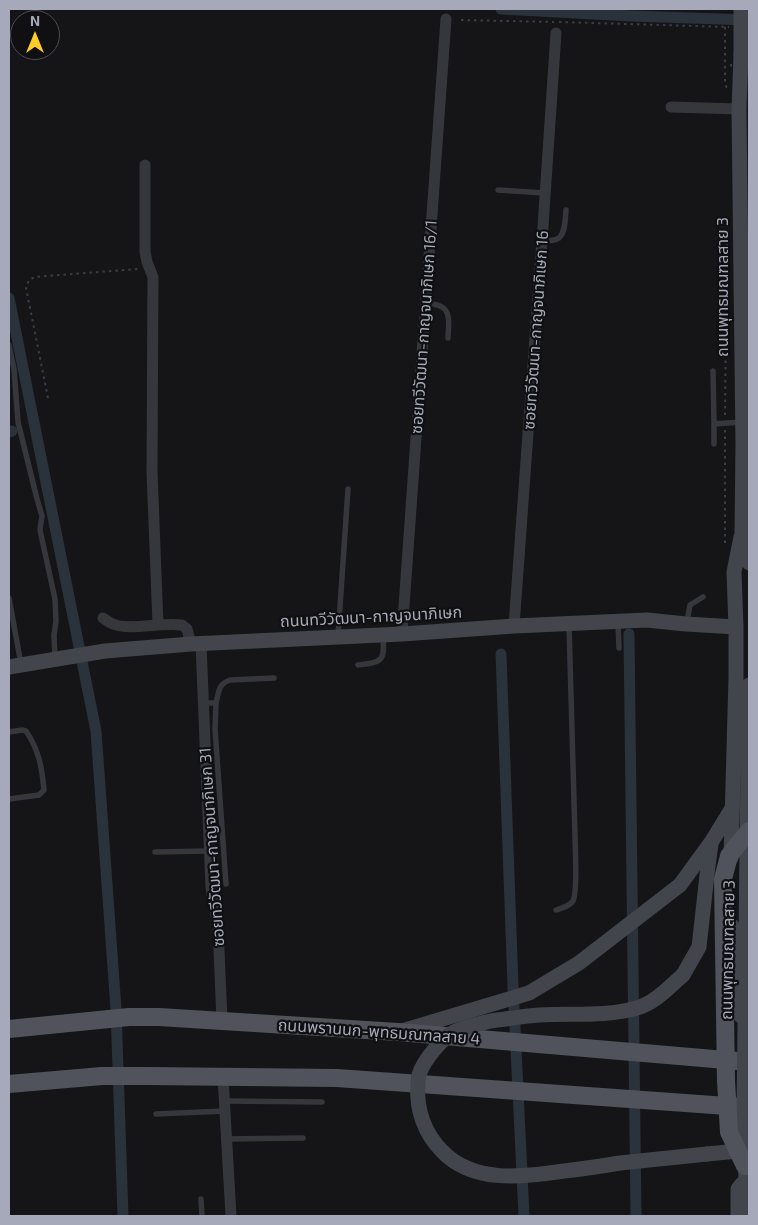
<!DOCTYPE html>
<meta charset="utf-8">
<style>
body{margin:0}
#map{position:relative;width:758px;height:1225px;overflow:hidden;background:#151517;font-family:"Exo 2",sans-serif}
canvas{display:block}
.frame{position:absolute;inset:0;border:10px solid #a6a9b9;pointer-events:none}
.north{position:absolute;left:10px;top:10px;width:50px;height:50px;box-sizing:border-box;background:#101012;border:1px solid #4c4d55;border-radius:50%;rotate:0deg;font-size:14px;font-weight:700;line-height:20px;text-align:center;color:#a6a9b9}
.north::after{content:'';display:block;margin:auto;width:18px;height:22px;background:#ffcd25;clip-path:polygon(50% 0,100% 100%,50% 72%,0 100%)}
</style>
<div id="map">
<canvas width="758" height="1225"></canvas>
<div class="frame"></div>
<div class="north">N</div>
</div>
<script>
const c = document.querySelector('canvas').getContext('2d');
c.lineJoin = 'round';
function strokePath(path, color, width, dash) { c.strokeStyle = color; c.lineWidth = width; c.lineCap = dash ? 'butt' : 'round'; c.setLineDash(dash || []); c.stroke(path); }
function label(font, color, halo, rows, align = 'center') {
  c.font = font + ' "Exo 2","Noto Sans Thai",sans-serif'; c.lineWidth = 4.5; c.setLineDash([]); c.textBaseline = 'middle'; c.strokeStyle = halo; c.fillStyle = color; for (const [text, x, y, turn = 0] of rows) {
    c.save(); c.translate(x, y); c.rotate((+turn || 0) * Math.PI / 180); c.textAlign = isNaN(turn) ? turn : align; if (halo) c.strokeText(text, 0, 0); c.fillText(text, 0, 0); c.restore();
  }
}
strokePath(new Path2D(`
 M501 9 631 16 749 20
 M9 298 96 731 116 1009 123 1216
 M9 432 12 431
 M629 634 636 1216
 M501 654 513 986 524 1216`), '#2a323c', 11);
strokePath(new Path2D(`
 M461 20 554 22
 M559 22 729 27
 M725 27V83L727 89
 M48 398 26 288 29 280 35 277 138 269
 M725 415 727 232
 M725 430V547`), '#3c3d44', 2, [2.5, 4]);
strokePath(new Path2D(`
 M498 190 545 193
 M542 241C547 241 555 241 559 238 566 232 565 218 566 210
 M426 303C431 304 438 304 442 307 452 313 448 329 448 338
 M9 345 14 369 18 422 37 499 42 516 40 530 55 599 56 621 54 635 55 659
 M713 371 714 424 742 422
 M714 424V444
 M9 598 21 664
 M687 622 690 605 703 597
 M618 623 619 648
 M338 636 348 489
 M358 665C382 662 385 662 383 636
 M204 703H216L215 729 226 884
 M216 703C219 692 218 684 230 680L274 678
 M9 732 22 730 26 731C39 750 42 768 44 790L39 795 9 799
 M155 852 209 851
 M556 910C562 908 570 906 573 901 578 891 575 849 575 836 573 766 571 696 569 625
 M224 1101 322 1102
 M156 1114 225 1111
 M226 1139 303 1138
 M201 1199 202 1216`), '#36363d', 5.5);
strokePath(new Path2D(`
 M671 107 739 109
 M145 165V251L147 262 153 277 152 472 158 624
 M103 618C106 620 110 623 113 624 129 631 162 622 182 625L187 629 191 644
 M514 626 542 241 556 33
 M402 634 446 19
 M201 644 211 888 218 926 222 1021
 M223 1077 231 1216`), '#36363d', 11);
strokePath(new Path2D(`
 M741 55 739 109 743 444 742 533 749 563
 M9 667 105 651 191 644 402 634 514 626 647 620 686 624 736 627
 M748 765 749 685
 M731 858 736 677V627L734 572 741 537
 M732 926 734 1008 741 1016 749 1018
 M683 975 699 947 708 866 711 844
 M402 1031 529 993 579 963 680 885 712 841 731 810
 M707 1154 748 1150
 M738 1216V1189L742 1184 749 1179`), '#43454d', 15);
strokePath(new Path2D(`
 M9 1029 129 1017H159L398 1032 749 1062
 M9 1084 102 1076H149L337 1078 741 1107`), '#51535c', 18);
strokePath(new Path2D(`
 M731 64V69`), '#3c3d44', 2, [2.5, 4]);
strokePath(new Path2D(`
 M741 9V55
 M683 975C669 987 655 1003 637 1008 605 1017 572 1013 539 1015 523 1016 507 1019 491 1021 478 1024 466 1026 454 1032 442 1038 423 1061 419 1075 418 1078 418 1082 418 1086 416 1110 425 1134 442 1151 473 1184 524 1177 564 1171 583 1169 602 1166 620 1163 649 1160 678 1157 707 1154
 M747 1216 744 1112 748 765`), '#43454d', 15);
strokePath(new Path2D(`
 M745 1166 729 1132 726 1081 723 879 729 856 738 844 749 831`), '#51535c', 18);
label('16px', '#a6a9b9', '#101012', [
 ["ถนนพุทธมณฑลสาย 3",723,287,-90],
 ["ซอยทวีวัฒนา-กาญจนาภิเษก 16/1",424,327,-86],
 ["ซอยทวีวัฒนา-กาญจนาภิเษก 16",536,330,-86],
 ["ถนนทวีวัฒนา-กาญจนาภิเษก",371,617,-3],
 ["ซอยทวีวัฒนา-กาญจนาภิเษก 31",212,847,-94],
 ["ถนนพุทธมณฑลสาย 3",728,950,-89],
 ["ถนนพรานนก-พุทธมณฑลสาย 4",379,1032,4]
]);
</script>
